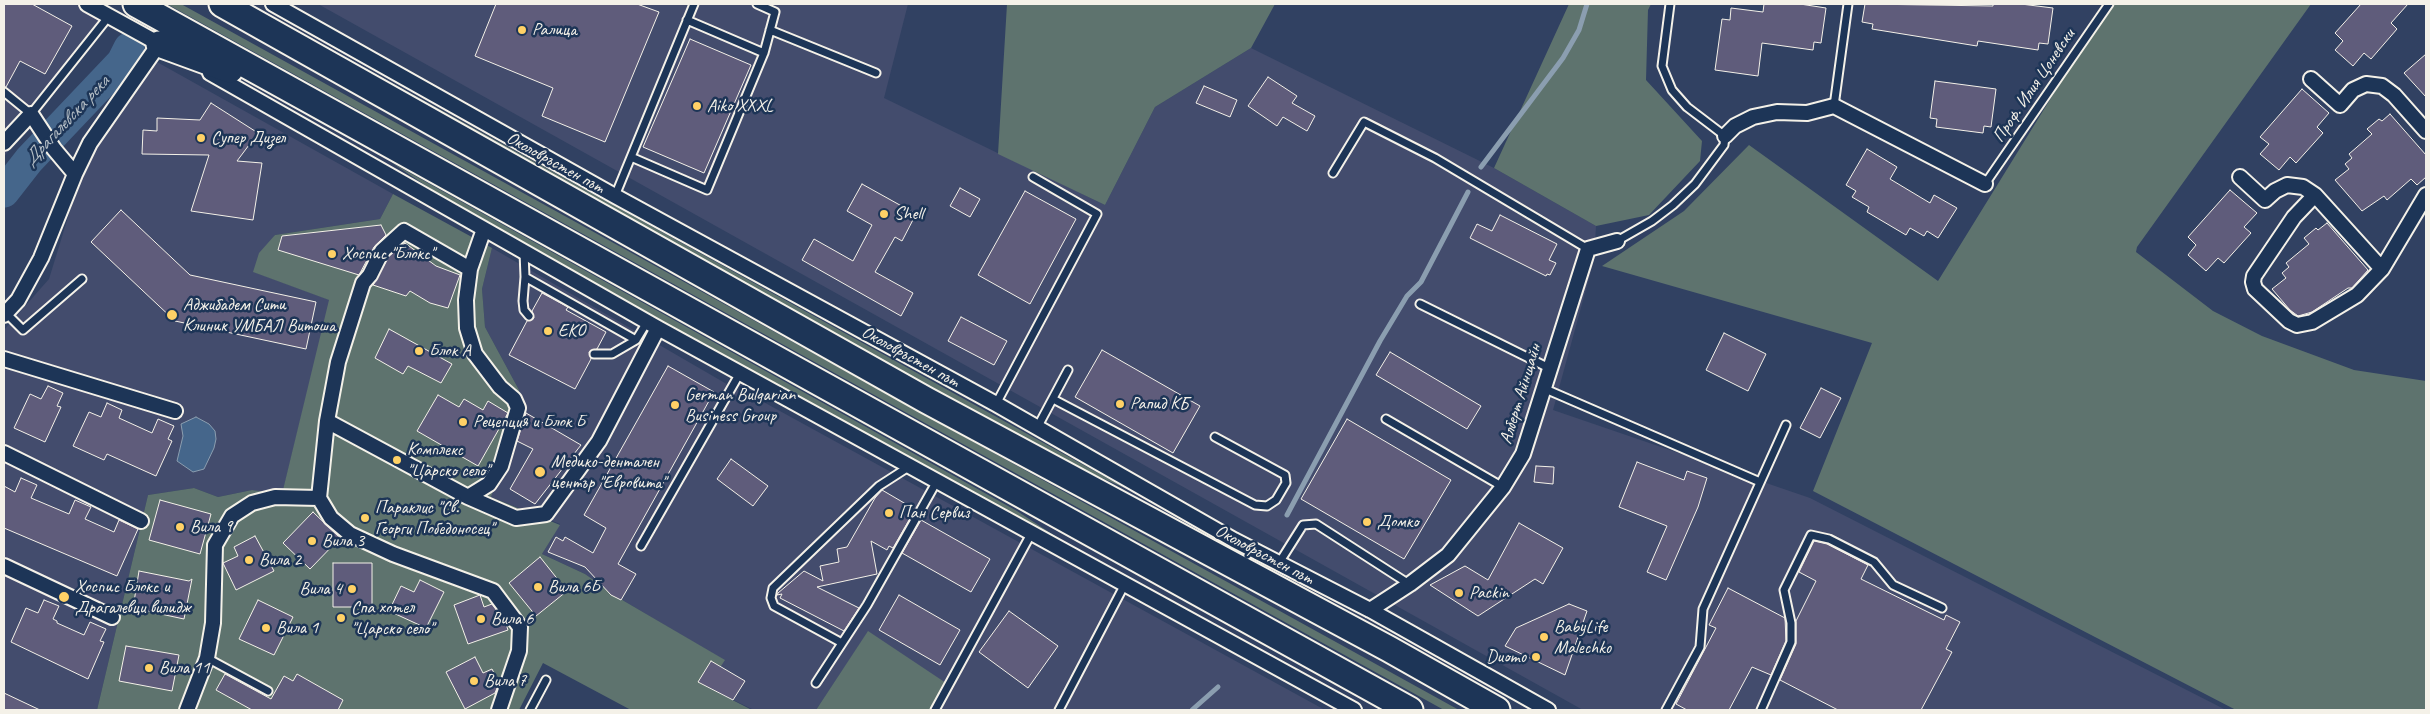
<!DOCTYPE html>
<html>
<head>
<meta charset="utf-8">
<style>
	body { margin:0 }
	#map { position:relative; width:2430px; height:714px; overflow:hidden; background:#314162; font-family:Caveat,sans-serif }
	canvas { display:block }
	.frame { position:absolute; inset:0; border:5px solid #f4f1e8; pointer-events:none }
</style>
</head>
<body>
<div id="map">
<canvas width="2430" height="714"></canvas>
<div class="frame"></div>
</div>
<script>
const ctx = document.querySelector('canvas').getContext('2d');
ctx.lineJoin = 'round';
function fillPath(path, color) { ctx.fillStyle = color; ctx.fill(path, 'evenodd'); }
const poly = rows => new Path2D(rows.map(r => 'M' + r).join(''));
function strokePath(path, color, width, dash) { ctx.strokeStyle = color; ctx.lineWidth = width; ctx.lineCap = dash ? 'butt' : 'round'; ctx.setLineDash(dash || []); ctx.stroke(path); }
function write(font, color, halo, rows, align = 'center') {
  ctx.font = font + ' Caveat,sans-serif'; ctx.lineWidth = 5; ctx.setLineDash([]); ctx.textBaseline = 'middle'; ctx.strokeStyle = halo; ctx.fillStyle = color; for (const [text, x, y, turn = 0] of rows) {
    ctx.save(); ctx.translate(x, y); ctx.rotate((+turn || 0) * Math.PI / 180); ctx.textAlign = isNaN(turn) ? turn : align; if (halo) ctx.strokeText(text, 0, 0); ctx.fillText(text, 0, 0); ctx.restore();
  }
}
fillPath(poly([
	[4,4,77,4,111,22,40,106,4,157],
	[318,4,908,4,884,98,1105,205,1155,107,1251,48,1494,168,1596,226,1594,260,1553,410,1810,498,2226,710,1583,710],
	[157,62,393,194,380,219,275,235,254,272,330,300,282,495,252,490,218,497,194,488,148,495,97,710,31,710,4,698,4,330,49,279,77,188,96,147],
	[492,248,756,401,758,399,1325,710,935,710,868,632,816,710,754,710,706,687,724,660,624,601,585,574,542,554,560,524,491,497,521,410,519,390,485,327,482,289]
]), '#434c6d');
fillPath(poly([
	[167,4,181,4,1459,710,1444,710],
	[243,4,249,4,1127,489,1050,455],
	[1007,4,1275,4,1251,48,1155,107,1105,205,998,154],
	[1569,4,1651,4,1648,10,1646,80,1702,141,1700,161,1649,215,1596,226,1494,168],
	[2109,4,2311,4,2137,247,2136,252,2213,311,2262,336,2354,370,2426,381,2426,710,2236,710,1813,491,1872,343,1602,266,1684,211,1749,145,1938,281],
	[392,163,1017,511,1090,559,482,223],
	[393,194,492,248,482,289,485,327,519,390,521,410,491,497,560,525,542,554,585,574,624,601,725,660,707,687,752,710,631,710,543,663,519,710,97,710,148,495,194,488,218,497,252,490,282,494,329,300,253,272,259,253,275,235,380,219],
	[868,631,952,687,935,710,816,710]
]), '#5e736e');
const water = poly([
	[196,417,209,424,215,431,216,439,214,448,204,469,193,472,177,461,183,436,181,424,196,417]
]);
fillPath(water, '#45668b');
strokePath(water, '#8b9eb0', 1);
strokePath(poly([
	[1481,167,1563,58,1579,30,1587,4],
	[1287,515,1380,341,1407,296,1421,282,1468,192],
	[1192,710,1218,687]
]), '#8b9eb0', 5);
strokePath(poly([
	[4,192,29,160,122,62,129,48]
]), '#45668b', 31);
const building = poly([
	[4,4,32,4,72,26,45,74,20,61,6,87,4,87,4,4],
	[496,4,637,4,659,12,605,142,542,116,553,88,475,56,496,4],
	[1764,4,1800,4,1826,8,1821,43,1814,42,1813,50,1762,43,1758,76,1715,70,1722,19,1730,20,1731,8,1763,12,1764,4],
	[1865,4,1993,6,1993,4,2021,4,2053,8,2048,44,2039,43,2038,50,1978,41,1977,46,1872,29,1873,24,1862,22,1865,4],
	[2361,4,2408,4,2391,23,2397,29,2371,59,2364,53,2353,66,2335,50,2343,41,2335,33,2361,4],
	[690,39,751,65,704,173,643,147,690,39],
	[2426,54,2426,97,2404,73,2426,54],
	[1268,77,1297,96,1292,103,1315,116,1307,131,1283,117,1277,126,1248,106,1268,77],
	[1935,81,1996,89,1991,127,1984,126,1983,133,1936,127,1937,119,1930,118,1935,81],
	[1204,86,1237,100,1230,117,1196,103,1204,86],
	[2302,89,2329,113,2317,127,2323,133,2296,163,2290,157,2279,170,2260,154,2269,144,2260,137,2302,89],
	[211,103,258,133,237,161,262,163,253,220,191,211,209,155,142,154,143,130,157,131,157,118,200,120,211,103],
	[2390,114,2426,155,2426,177,2417,185,2411,179,2387,200,2384,196,2362,211,2335,180,2349,169,2345,164,2352,158,2349,154,2372,134,2367,129,2379,119,2382,121,2390,114],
	[1867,149,1897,167,1890,179,1930,203,1934,195,1957,208,1938,238,1927,231,1924,236,1910,228,1906,235,1867,212,1869,207,1852,197,1856,191,1846,185,1867,149],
	[862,184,916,214,902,241,895,237,875,272,913,293,901,316,802,260,814,239,853,261,872,225,847,211,862,184],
	[960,188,980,199,970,217,950,206,960,188],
	[2230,190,2257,213,2244,227,2251,233,2224,263,2218,258,2206,271,2188,255,2196,245,2188,237,2230,190],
	[1025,191,1076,219,1030,304,978,275,1025,191],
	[121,210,190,275,316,302,306,349,175,321,91,242,121,210],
	[1500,215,1557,244,1549,260,1556,263,1550,275,1547,274,1546,276,1470,238,1477,224,1492,231,1500,215],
	[2327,223,2368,270,2352,288,2348,288,2312,312,2298,316,2290,310,2272,289,2286,278,2282,273,2289,267,2286,263,2309,244,2304,238,2316,228,2318,230,2327,223],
	[381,225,386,235,374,247,359,275,278,250,282,236,381,225],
	[405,243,436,266,460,275,448,308,430,303,410,291,406,296,373,285,389,256,405,243],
	[542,293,568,307,566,310,606,332,597,349,589,352,591,359,575,389,509,355,527,321,534,318,532,311,542,293],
	[961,317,1007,341,994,365,948,341,961,317],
	[389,329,452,364,441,383,408,366,403,374,375,358,389,329],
	[1724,333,1766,354,1748,391,1706,370,1724,333],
	[1102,350,1200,406,1173,453,1075,397,1102,350],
	[1390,352,1481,406,1467,429,1376,375,1390,352],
	[668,366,714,392,618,564,636,574,621,600,611,595,585,567,548,552,556,537,563,541,565,537,593,553,606,528,584,515,668,366],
	[48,386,63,393,57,406,61,407,45,442,14,428,30,394,41,399,48,386],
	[1821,388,1841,398,1820,438,1800,428,1821,388],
	[438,395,459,407,464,399,483,410,488,401,508,413,478,466,417,431,438,395],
	[107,403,122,410,119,418,152,433,158,419,174,426,168,439,172,441,156,476,107,454,104,460,73,446,89,412,101,417,107,403],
	[526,413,581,445,535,504,510,489,533,449,517,441,526,413],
	[1347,419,1451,480,1404,559,1301,499,1347,419],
	[731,459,768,486,753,506,717,479,731,459],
	[1637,462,1684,480,1687,471,1707,478,1698,507,1666,580,1647,572,1667,526,1619,507,1637,462],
	[1536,466,1554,467,1553,484,1534,482,1536,466],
	[21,478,37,485,31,498,69,514,75,500,91,507,85,519,114,532,119,520,138,529,117,576,4,528,4,486,15,492,21,478],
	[882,490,911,507,908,513,912,515,893,548,889,546,887,550,871,541,877,574,817,587,859,608,844,631,780,598,782,594,777,595,778,593,804,571,823,581,820,566,839,562,837,549,847,547,875,498,882,490],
	[160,500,211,514,200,554,149,540,160,500],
	[313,512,340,538,310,569,283,543,313,512],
	[921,520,990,559,971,592,902,553,921,520],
	[1519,523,1563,548,1543,584,1535,579,1478,616,1430,585,1465,566,1488,580,1519,523],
	[255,536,274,571,236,590,223,563,238,556,234,547,255,536],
	[1814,541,1827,544,1868,565,1861,579,1944,620,1946,615,1960,622,1946,649,1952,652,1921,710,1838,710,1780,680,1796,644,1796,621,1816,581,1799,572,1814,541],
	[540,557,567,591,536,616,509,583,540,557],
	[333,563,372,563,372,607,333,607,333,563],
	[139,571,189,581,192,579,184,619,133,608,139,571],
	[420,580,444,592,426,628,389,611,401,586,414,592,420,580],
	[1728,588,1785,618,1786,641,1771,675,1752,667,1729,710,1687,710,1676,704,1716,628,1709,625,1728,588],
	[480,595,484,607,492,604,505,621,508,630,468,644,454,605,480,595],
	[899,595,960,630,940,665,879,630,899,595],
	[44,600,59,606,53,619,57,621,57,623,84,635,90,622,106,629,100,641,104,642,88,679,11,642,26,608,38,613,44,600],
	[258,600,293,617,274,655,239,639,258,600],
	[1569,604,1587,611,1565,675,1505,646,1516,628,1569,604],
	[1009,611,1058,646,1028,688,979,652,1009,611],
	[126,646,179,655,172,691,119,681,126,646],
	[475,657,483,673,492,669,499,683,495,693,465,709,446,672,475,657],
	[711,661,745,681,733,700,698,682,711,661],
	[225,674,271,699,284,676,293,681,297,674,343,700,338,710,252,710,216,690,225,674],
	[4,693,40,710,4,710,4,693]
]);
fillPath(building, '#5f5c7b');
strokePath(building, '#f4f1e8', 1);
const lane = poly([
	[687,20,764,53,775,12,757,4],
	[770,30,876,73],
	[4,92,31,114,109,16],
	[1834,106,1848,4],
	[631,157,694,4],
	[1333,173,1364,122,1435,158,1588,249],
	[1985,184,2109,4],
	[615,196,631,157,707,190,764,53],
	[1617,241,1652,221,1673,205,1695,184,1724,145,1725,136,1687,107,1672,90,1662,66,1670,4],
	[524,252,525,277,636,340,647,322],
	[525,277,523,301,524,310,529,316],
	[1420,304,1549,368],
	[6,313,23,330,82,279],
	[594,354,612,354,636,340],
	[1543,388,1760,482],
	[1053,399,1255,505,1267,506,1276,500,1286,483,1285,475,1215,437],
	[996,404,1097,214,1033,177],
	[1386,419,1503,487],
	[1037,428,1068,370],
	[641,546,740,373],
	[1279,563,1303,525,1316,524,1409,584],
	[842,643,774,606,771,598,773,588,879,486,910,466],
	[207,658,268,691],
	[816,683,867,605,937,481],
	[530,710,546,680],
	[935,710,1031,534],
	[1059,710,1125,584],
	[1666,710,1700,647,1703,609,1786,425],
	[1761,710,1791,642,1791,623,1784,590,1811,535,1829,539,1874,562,1893,585,1942,608]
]);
const street = poly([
	[87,4,165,47],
	[273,4,615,196,996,404,1234,540,1370,610,1548,710],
	[210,73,658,328,1354,710],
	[2311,79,2340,105,2353,90,2366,84,2382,86,2394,95,2426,131],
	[1725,136,1735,126,1753,117,1777,112,1807,113,1834,106,1985,184],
	[4,143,31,114,54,149,75,174],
	[2240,177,2265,200,2275,191,2287,185,2303,187,2315,195,2382,269],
	[2315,195,2294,217,2254,276,2253,282,2255,289,2289,321,2297,325,2312,322,2357,295,2382,269,2426,195],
	[470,269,404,231,382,251,370,275,363,283,338,362,327,421,319,498,331,518,350,534,393,554,493,591,520,627,519,651,499,710],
	[4,315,18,300,41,258,75,174,90,143,159,44],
	[4,359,175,411],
	[327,421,468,497,516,518,546,514,599,441,658,328],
	[4,453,141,521],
	[468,497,489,484,501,466,518,408,514,399,500,387,475,354,467,328,466,300,470,269,484,229],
	[4,566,112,617],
	[1370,610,1410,584,1448,555,1503,487,1523,454,1588,249,1617,241],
	[187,710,207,658,213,623,215,545,232,516,252,503,275,497,319,498]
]);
const highway = poly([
	[136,4,1410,710],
	[222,4,926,400,1389,649,1497,710],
	[159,44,230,70]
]);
strokePath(lane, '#f4f1e8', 11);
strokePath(street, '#f4f1e8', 18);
strokePath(highway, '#f4f1e8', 29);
strokePath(lane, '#1d3557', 7);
strokePath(street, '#1d3557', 14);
strokePath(highway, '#1d3557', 25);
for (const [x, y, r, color] of [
	[522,30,5,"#ffd166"],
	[697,106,5,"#ffd166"],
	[201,138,5,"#ffd166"],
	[884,214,5,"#ffd166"],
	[332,254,5,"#ffd166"],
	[172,315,6,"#ffd166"],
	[548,331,5,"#ffd166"],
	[419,351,5,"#ffd166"],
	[1120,404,5,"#ffd166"],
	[675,405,5,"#ffd166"],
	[463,422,5,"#ffd166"],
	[397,460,5,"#ffd166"],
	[540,472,6,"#ffd166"],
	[889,513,5,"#ffd166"],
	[365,518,5,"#ffd166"],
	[1367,522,5,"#ffd166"],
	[180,527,5,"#ffd166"],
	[312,541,5,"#ffd166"],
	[249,560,5,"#ffd166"],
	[538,587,5,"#ffd166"],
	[352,589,5,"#ffd166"],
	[1459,593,5,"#ffd166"],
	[64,597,6,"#ffd166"],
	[341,618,5,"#ffd166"],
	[481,619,5,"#ffd166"],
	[266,628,5,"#ffd166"],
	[1544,637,5,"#ffd166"],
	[1536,657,5,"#ffd166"],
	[149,668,5,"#ffd166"],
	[474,681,5,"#ffd166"]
]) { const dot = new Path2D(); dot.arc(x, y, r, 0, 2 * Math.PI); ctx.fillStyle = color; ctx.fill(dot); strokePath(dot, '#1d3557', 2); }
write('18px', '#f4f1e8', '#1d3557', [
	["Ралица",532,30],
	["Aiko XXXL",707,106],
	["Супер Дизел",211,138],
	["Shell",894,214],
	["Хоспис \"Блокс\"",342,254],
	["Аджибадем Сити",183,305],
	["Клиник УМБАЛ Витоша",183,326],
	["EKO",558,331],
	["Блок А",429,351],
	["German Bulgarian",685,395],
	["Business Group",685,416],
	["Рапид КБ",1130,404],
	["Рецепция и Блок Б",473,422],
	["Комплекс",407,450],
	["\"Царско село\"",407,471],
	["Медико-дентален",551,462],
	["център \"Евровита\"",551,483],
	["Параклис \"Св.",375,508],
	["Георги Победоносец\"",375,529],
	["Пан Сервиз",899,513],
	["Домко",1377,522],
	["Вила 9",190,527],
	["Вила 3",322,541],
	["Вила 2",259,560],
	["Хоспис Блокс и",75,587],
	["Драгалевци вилидж",75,608],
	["Вила 6Б",548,587],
	["Вила 4",342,589,"right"],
	["Packin",1469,593],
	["Спа хотел",351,608],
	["\"Царско село\"",351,629],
	["Вила 6",491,619],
	["BabyLife",1554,627],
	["Malechko",1554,648],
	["Вила 1",276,628],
	["Duomo",1526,657,"right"],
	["Вила 11",159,668],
	["Вила 7",484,681]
], 'left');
write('18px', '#f4f1e8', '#1d3557', [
	["Проф. Илия Цоневски",2034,86,-56],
	["Околовръстен път",555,163,29],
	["Околовръстен път",910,357,29],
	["Алберт Айнщайн",1521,394,-73],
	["Околовръстен път",1264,555,28]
]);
write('italic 19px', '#b7c0c7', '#1d3557', [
	["Драгалевска река",67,121,-47]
]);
</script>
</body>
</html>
